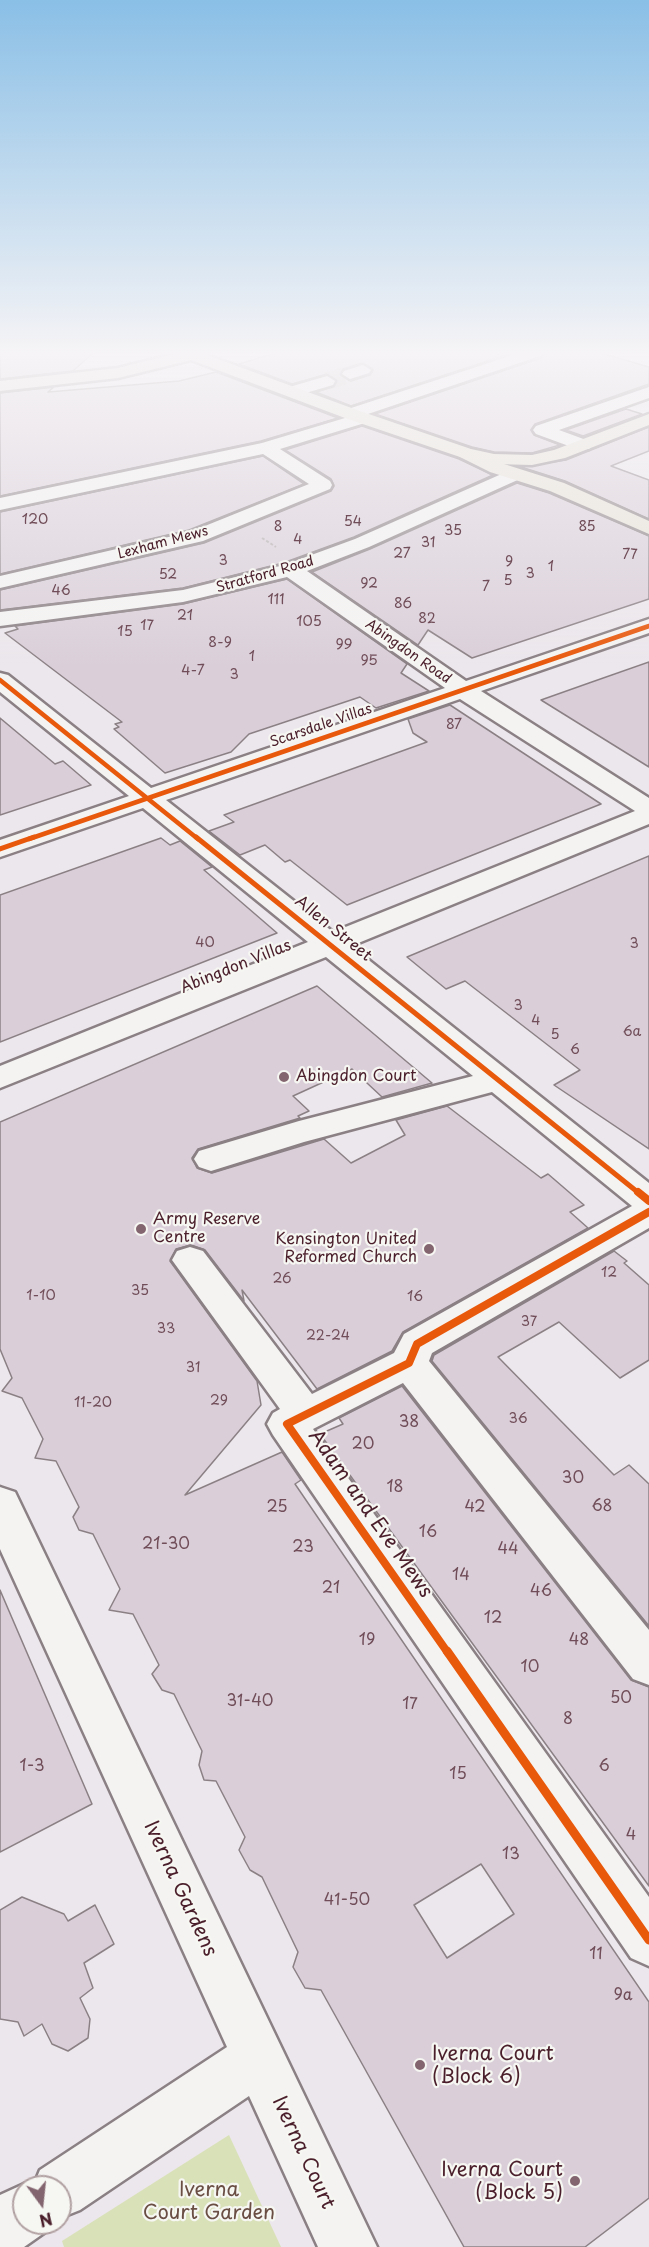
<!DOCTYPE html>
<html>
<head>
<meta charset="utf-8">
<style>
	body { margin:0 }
	#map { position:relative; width:649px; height:2247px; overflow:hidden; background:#ece7ec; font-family:"Playpen Sans",sans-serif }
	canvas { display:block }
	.north { position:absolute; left:12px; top:2175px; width:60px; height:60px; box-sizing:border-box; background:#f6f6f2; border:2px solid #b1a0a2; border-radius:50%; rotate:165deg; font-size:16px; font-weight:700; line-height:24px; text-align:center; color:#4a1f2b }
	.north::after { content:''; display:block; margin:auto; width:21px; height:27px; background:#83656f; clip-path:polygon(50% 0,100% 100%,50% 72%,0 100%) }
</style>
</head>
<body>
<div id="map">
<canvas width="649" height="2247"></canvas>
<div class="north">N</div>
</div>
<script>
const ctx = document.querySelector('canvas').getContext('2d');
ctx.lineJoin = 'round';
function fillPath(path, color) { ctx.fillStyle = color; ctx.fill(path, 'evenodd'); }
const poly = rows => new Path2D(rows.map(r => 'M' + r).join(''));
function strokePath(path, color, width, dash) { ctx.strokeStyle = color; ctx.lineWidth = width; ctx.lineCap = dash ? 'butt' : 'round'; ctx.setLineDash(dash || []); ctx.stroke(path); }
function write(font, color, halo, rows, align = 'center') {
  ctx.font = font + ' "Playpen Sans",sans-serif'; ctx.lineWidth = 4.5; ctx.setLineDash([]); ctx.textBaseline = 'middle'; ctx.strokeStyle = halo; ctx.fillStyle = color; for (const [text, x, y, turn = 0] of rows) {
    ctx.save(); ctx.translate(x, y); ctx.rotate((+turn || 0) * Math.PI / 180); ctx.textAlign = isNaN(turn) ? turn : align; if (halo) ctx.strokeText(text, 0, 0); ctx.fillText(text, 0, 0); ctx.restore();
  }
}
fillPath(poly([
	[229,2135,281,2247,64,2247,62,2241]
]), '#d9e1b9');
const building = poly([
	[0,353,93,353,73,371,0,379,0,353],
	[276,353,512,353,351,406,316,392,335,386,337,380,328,374,292,384,239,364,276,353],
	[362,363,373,370,370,375,351,381,340,374,343,369,362,363],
	[544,353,601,353,649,367,649,384,535,424,531,430,534,435,560,445,532,453,494,452,472,447,375,414,541,358,544,353],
	[216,372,338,418,261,441,0,496,0,393,54,387,48,392,179,381,216,372],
	[626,409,642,414,583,436,566,430,626,409],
	[362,426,459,459,493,475,354,537,283,563,183,588,0,610,0,590,204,543,331,491,334,486,331,479,285,450,362,426],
	[649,427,649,451,611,466,649,480,649,519,565,481,521,467,566,460,649,427],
	[263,456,304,484,189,530,0,574,0,512,263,456],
	[517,483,549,493,649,536,649,599,472,658,428,630,418,645,312,572,370,549,517,483],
	[287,579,407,664,401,673,429,691,376,708,360,697,249,734,231,752,165,773,114,729,119,727,115,724,122,722,5,633,18,629,15,626,183,604,287,579],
	[649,662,649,767,541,700,589,683,649,662],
	[450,705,601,804,347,905,290,860,285,862,265,845,240,855,209,831,234,822,224,815,427,742,413,733,408,719,450,705],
	[0,718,55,764,63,761,91,785,0,815,0,718],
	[161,838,170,845,180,841,212,867,204,870,277,933,0,1042,0,895,161,838],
	[649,856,649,1149,554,1085,580,1070,465,981,446,989,407,957,649,856],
	[317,986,432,1083,382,1097,352,1069,293,1096,309,1111,298,1116,300,1118,198,1149,192,1158,197,1168,212,1173,324,1139,351,1163,405,1135,396,1120,447,1106,541,1178,548,1174,584,1205,570,1212,588,1228,403,1332,392,1351,317,1389,242,1290,244,1301,205,1250,191,1245,176,1249,170,1261,257,1381,261,1405,185,1495,282,1452,301,1480,295,1484,649,2002,649,2198,585,2247,464,2247,321,1990,305,1988,293,1967,298,1952,262,1877,250,1870,239,1850,245,1837,216,1781,204,1780,199,1765,202,1751,174,1694,162,1690,152,1674,159,1665,133,1614,109,1610,120,1589,93,1534,79,1530,73,1517,79,1507,56,1461,35,1458,43,1439,22,1398,2,1391,12,1378,0,1349,0,1122,317,986],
	[481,1864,514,1914,447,1958,414,1905,481,1864],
	[614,1251,627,1261,624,1263,649,1285,649,1360,620,1378,559,1322,498,1357,614,1475,629,1465,649,1484,649,1626,432,1361,434,1355,614,1251],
	[402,1386,631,1680,649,1687,649,1886,320,1434,343,1424,339,1418,402,1386],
	[0,1590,92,1804,0,1852,0,1590],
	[22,1897,64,1914,68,1921,95,1905,114,1944,84,1963,93,1988,80,1998,90,2019,88,2038,68,2051,52,2044,42,2024,24,2036,18,2022,0,2019,0,1910,22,1897]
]);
fillPath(building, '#dacfd9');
strokePath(building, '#8b8185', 1.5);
strokePath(poly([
	[327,381,350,374]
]), '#ccbfc5', 18, [18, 9]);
const minor = poly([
	[519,353,542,353,540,356,368,414,371,418,368,422,280,449,330,481,332,485,330,489,203,541,0,588,0,576,190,532,309,484,263,454,0,510,0,498,262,443,345,418,342,414,345,410,519,353],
	[363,365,371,370,369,373,350,379,342,374,344,371,363,365],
	[327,376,335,381,333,385,292,397,284,392,286,388,327,376],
	[649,387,649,398,559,430,589,441,592,445,589,449,577,449,536,434,533,430,536,426,649,387],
	[515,468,524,474,522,478,369,547,307,571,466,681,649,619,649,633,481,691,649,798,649,824,351,946,649,1183,649,1228,432,1353,429,1361,649,1630,649,1685,633,1679,403,1383,313,1429,649,1897,649,1966,631,1958,273,1435,267,1424,273,1413,280,1409,172,1260,177,1251,190,1247,203,1251,312,1394,394,1353,404,1334,632,1206,492,1092,304,1142,211,1171,199,1167,194,1159,199,1151,299,1121,473,1076,326,957,0,1088,0,1066,308,942,143,808,0,857,0,840,129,796,0,692,0,673,8,675,151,788,445,688,287,577,183,602,0,626,0,612,183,590,284,565,355,539,515,468],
	[460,699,635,811,333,932,166,800,460,699],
	[0,1487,15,1492,377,2247,318,2247,249,2096,80,2210,60,2218,60,2187,33,2187,40,2170,227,2047,0,1549,0,1487],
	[24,2184,30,2187,24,2187,24,2223,48,2223,44,2233,24,2247,0,2247,0,2195,24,2184]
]);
const major = poly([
	[466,448,504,464,564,483,649,521,649,534,550,491,490,472,460,457,457,453,466,448]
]);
const highway = poly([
	[178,353,209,353,207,355,357,410,471,449,494,454,532,455,554,450,649,414,649,425,565,458,532,465,494,464,460,457,345,418,191,360,118,378,0,391,0,381,118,368,178,353]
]);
strokePath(minor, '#8b8185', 5);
strokePath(major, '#8b8185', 5);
strokePath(highway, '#8b8185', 5);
strokePath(poly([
	[262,538,276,547]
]), '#b5b0b0', 2, [3, 2]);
fillPath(minor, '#f4f3f2');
fillPath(major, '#e8e4d8');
fillPath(highway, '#e8e4d8');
strokePath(poly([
	[0,680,198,839],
	[29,839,649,626]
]), '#e8590c', 4.5);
strokePath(poly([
	[196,837,640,1194],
	[0,849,34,837]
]), '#e8590c', 5);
strokePath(poly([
	[638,1192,649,1201],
	[448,1653,287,1424,409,1363,417,1344,649,1212]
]), '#e8590c', 8);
strokePath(poly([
	[447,1651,649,1940]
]), '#e8590c', 9);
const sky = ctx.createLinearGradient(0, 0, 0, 667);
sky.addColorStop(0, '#8abfe6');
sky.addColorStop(0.53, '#f6f4f6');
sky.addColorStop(1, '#f6f4f600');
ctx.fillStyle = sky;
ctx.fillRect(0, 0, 649, 667);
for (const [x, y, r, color] of [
	[284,1077,6,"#83656f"],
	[141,1229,6,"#83656f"],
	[429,1249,6,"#83656f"],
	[420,2065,6,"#83656f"],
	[575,2181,6,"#83656f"]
]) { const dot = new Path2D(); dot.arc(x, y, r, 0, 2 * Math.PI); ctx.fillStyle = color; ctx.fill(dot); strokePath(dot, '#f6f6f2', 2); }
write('14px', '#704d58', null, [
	["120",35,520],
	["54",353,522],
	["8",278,527],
	["85",587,527],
	["35",453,531],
	["4",298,540],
	["31",428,543],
	["27",402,554],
	["77",630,555],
	["3",223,561],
	["9",509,562],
	["1",551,567],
	["3",530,574],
	["52",168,575],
	["5",508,581],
	["92",369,584],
	["7",486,587],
	["46",61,591],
	["111",276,600],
	["86",403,604],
	["21",185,616],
	["82",427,619],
	["105",309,622],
	["17",147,626],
	["15",125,632],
	["8-9",220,643],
	["99",344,645],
	["1",252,657],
	["95",369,661],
	["4-7",193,671],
	["3",234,675],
	["87",454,725],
	["40",205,943],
	["3",634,944],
	["3",518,1006],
	["4",536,1021],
	["6a",632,1032],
	["5",555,1035],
	["6",575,1050],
	["12",609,1273],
	["26",282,1279],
	["35",140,1291],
	["1-10",41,1296],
	["16",415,1297],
	["37",529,1322],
	["33",166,1329],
	["22-24",328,1336],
	["31",193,1368],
	["29",219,1401],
	["11-20",93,1403],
	["36",518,1419]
]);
write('14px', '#4a1f2b', '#f6f6f2', [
	["Lexham Mews",163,543,-15],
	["Stratford Road",265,575,-16],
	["Abingdon Road",408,652,35],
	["Scarsdale Villas",321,726,-19]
]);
write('16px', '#4a1f2b', '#f6f6f2', [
	["Allen Street",333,929,39],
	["Abingdon Villas",236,967,-22]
]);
write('16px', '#4a1f2b', '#f6f6f2', [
	["Abingdon Court",296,1077],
	["Army Reserve",153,1220],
	["Centre",153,1238],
	["Kensington United",417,1240,"right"],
	["Reformed Church",417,1258,"right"]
], 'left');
write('16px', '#704d58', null, [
	["38",409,1423],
	["20",363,1445],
	["30",573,1479],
	["18",395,1488],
	["68",602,1507],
	["25",277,1508],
	["42",475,1508],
	["16",428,1533],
	["21-30",166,1545],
	["23",303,1548],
	["44",508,1550],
	["14",461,1576],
	["21",331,1589],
	["46",541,1592],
	["12",493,1619],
	["19",367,1641],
	["48",579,1641],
	["10",530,1668],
	["50",621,1699],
	["31-40",250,1702],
	["17",410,1705],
	["8",568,1720],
	["1-3",32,1767],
	["6",604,1767],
	["15",458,1775],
	["4",631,1836],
	["13",511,1855],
	["41-50",347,1901],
	["11",596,1955],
	["9a",623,1996]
]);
write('20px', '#4a1f2b', '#f6f6f2', [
	["Adam and Eve Mews",370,1514,55],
	["Iverna Gardens",180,1889,65],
	["Iverna Court",303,2153,65]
]);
write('20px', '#4a1f2b', '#f6f6f2', [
	["Iverna Court",432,2054],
	["(Block 6)",432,2077],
	["Iverna Court",563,2170,"right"],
	["(Block 5)",563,2193,"right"]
], 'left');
write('20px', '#6a4e44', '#f6f6f2', [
	["Iverna",209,2190],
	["Court Garden",209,2213]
]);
</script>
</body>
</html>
